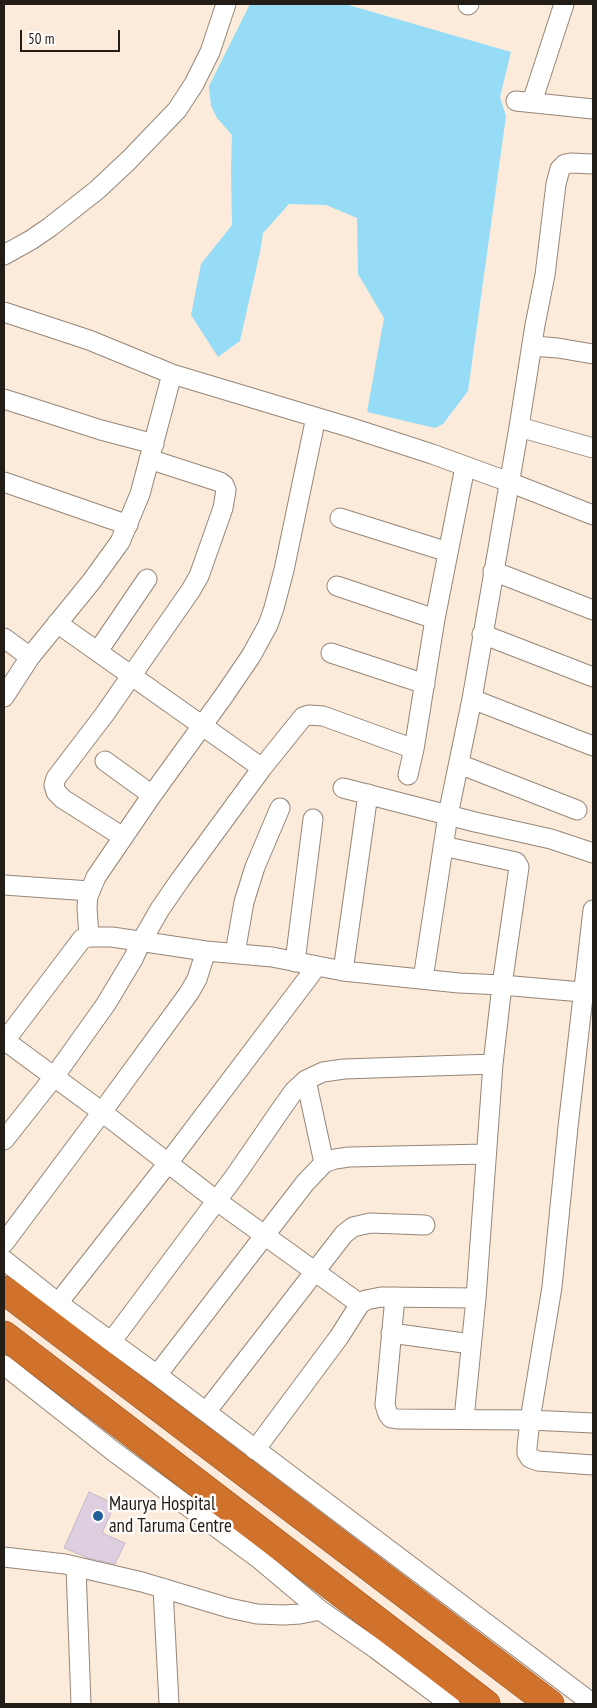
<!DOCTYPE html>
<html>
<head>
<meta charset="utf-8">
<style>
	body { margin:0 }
	#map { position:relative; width:597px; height:1708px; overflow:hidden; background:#fcebdb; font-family:"PT Sans Narrow",sans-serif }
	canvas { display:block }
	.frame { position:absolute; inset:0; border:5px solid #231d18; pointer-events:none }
	.scale { position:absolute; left:20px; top:30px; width:100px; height:22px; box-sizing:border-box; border:2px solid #231d18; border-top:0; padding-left:6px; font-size:15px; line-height:18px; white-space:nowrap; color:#231d18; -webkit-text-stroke:4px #fffbf8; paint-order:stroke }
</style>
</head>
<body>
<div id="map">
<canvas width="597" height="1708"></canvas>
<div class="frame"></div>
<div class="scale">50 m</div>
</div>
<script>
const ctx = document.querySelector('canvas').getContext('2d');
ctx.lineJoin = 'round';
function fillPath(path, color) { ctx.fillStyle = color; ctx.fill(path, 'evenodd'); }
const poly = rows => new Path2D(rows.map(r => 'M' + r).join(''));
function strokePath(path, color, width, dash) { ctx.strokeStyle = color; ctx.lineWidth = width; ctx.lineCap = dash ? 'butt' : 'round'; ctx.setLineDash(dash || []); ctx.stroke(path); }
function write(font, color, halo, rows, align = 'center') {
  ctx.font = font + ' "PT Sans Narrow",sans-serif'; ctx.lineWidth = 5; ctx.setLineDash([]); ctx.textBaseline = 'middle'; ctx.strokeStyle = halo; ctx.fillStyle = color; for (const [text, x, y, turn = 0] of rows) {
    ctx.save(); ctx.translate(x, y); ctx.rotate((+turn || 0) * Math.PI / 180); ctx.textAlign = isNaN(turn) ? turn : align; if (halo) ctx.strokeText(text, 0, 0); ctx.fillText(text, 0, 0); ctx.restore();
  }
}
fillPath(poly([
	[250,4,345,4,511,52,500,97,506,116,468,391,443,424,435,428,367,412,384,318,358,274,357,218,326,205,289,204,263,233,260,252,240,341,218,357,191,315,201,264,232,225,231,170,232,135,217,118,211,106,209,86]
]), '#97dcf6');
const building = poly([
	[89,1492,115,1504,102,1533,125,1543,115,1564,88,1558,64,1548,89,1492]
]);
fillPath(building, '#decfe0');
strokePath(building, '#c5b6c7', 1);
const minor = poly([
	[468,5,469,4],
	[516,101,593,109],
	[532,102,564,4],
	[4,255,31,240,50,227,97,190,129,160,177,110,194,84,210,52,226,4],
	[4,312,89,340,172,374,352,428,432,454,509,482,593,515],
	[533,346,558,348,593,354],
	[4,399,101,430,154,444],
	[519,427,593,448],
	[4,482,128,525],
	[340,518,448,552],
	[493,571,593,610],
	[337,586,435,619],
	[57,623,262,768],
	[482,634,593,677],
	[4,638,30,657],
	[98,651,147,579],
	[331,653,425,684],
	[4,697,30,657,91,582,120,542,140,494,172,374],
	[472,699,593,746],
	[105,761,152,795],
	[459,764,577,810],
	[408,775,414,749,435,619,465,467],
	[343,788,475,822,551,839,593,853],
	[123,837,63,799,56,792,54,785,56,778,104,715,191,590,199,576,223,508,226,490,224,485,220,482,149,459],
	[443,846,516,862,519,867,502,985,493,1064,476,1298,464,1419],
	[4,885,90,891],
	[593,910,568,1127,552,1287,530,1420,527,1448,527,1453,530,1458,538,1461,593,1465],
	[89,937,87,907,88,896,96,877,152,795,223,697,251,656,268,625,274,608,284,570,316,417],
	[235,953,244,902,255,867,280,808],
	[295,962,313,819],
	[343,971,368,794],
	[423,979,448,815,472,699,519,427,535,325,545,275,556,184,560,169,565,164,571,163,593,164],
	[4,1040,102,1112,217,1201,360,1304],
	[4,1042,82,939,89,937,112,937,206,951,272,957,343,971,459,983,502,985,593,993],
	[306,1080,324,1163],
	[4,1140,54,1077,106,1004,133,959,141,942,160,909,180,880,262,768,303,717,309,715,323,716,414,749],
	[4,1243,102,1112,189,993,197,979,206,951],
	[4,1260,58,1303,157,1375,593,1704],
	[395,1297,385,1405,388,1414,391,1418,397,1419,530,1420,593,1423],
	[58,1303,168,1163,317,966],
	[391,1333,471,1344],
	[111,1342,235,1176,284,1105,294,1091,306,1080,323,1072,344,1069,493,1064],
	[4,1365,113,1451,258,1558,320,1610,376,1649,450,1704],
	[157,1375,305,1183,324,1163,335,1159,349,1157,486,1154],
	[206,1412,344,1234,353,1227,370,1223,425,1225],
	[255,1450,339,1337,360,1304,366,1300,381,1297,476,1298],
	[4,1557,65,1564,142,1582,229,1608,257,1614,284,1615,300,1614,320,1610],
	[76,1567,81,1704],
	[163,1588,169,1704]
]);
const highway = poly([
	[4,1290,550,1704],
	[4,1335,486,1704]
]);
strokePath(minor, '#958678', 21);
strokePath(highway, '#935425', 29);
strokePath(minor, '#fff', 19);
strokePath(highway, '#d0712c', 28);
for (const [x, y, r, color] of [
	[98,1516,6,"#235f96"]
]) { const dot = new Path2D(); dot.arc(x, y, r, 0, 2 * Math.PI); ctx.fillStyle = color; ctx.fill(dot); strokePath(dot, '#fffbf8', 2); }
write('19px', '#231d18', '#fffbf8', [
	["Maurya Hospital",109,1505],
	["and Taruma Centre",109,1527]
], 'left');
</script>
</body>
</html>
